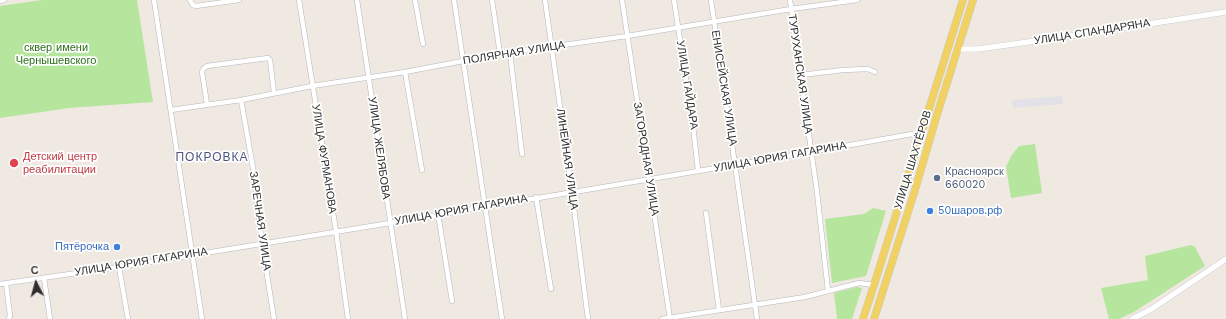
<!DOCTYPE html>
<html>
<head>
<meta charset="utf-8">
<style>
	body { margin:0 }
	#map { position:relative; width:1226px; height:319px; overflow:hidden; background:#efe9e1; font-family:"Work Sans",sans-serif }
	canvas { display:block }
	.north { position:absolute; left:16px; top:263px; width:40px; height:40px; -webkit-text-stroke:3px #fff; paint-order:stroke; rotate:354deg; font-size:11px; font-weight:700; line-height:16px; text-align:center; color:#2e2e2e }
	.north::after { content:''; display:block; margin:auto; width:14px; height:18px; background:#2e2e2e; clip-path:polygon(50% 0,100% 100%,50% 72%,0 100%) }
</style>
</head>
<body>
<div id="map">
<canvas width="1226" height="319"></canvas>
<div class="north">С</div>
</div>
<script>
const ctx = document.querySelector('canvas').getContext('2d');
ctx.lineJoin = 'round';
function fillPath(path, color) { ctx.fillStyle = color; ctx.fill(path, 'evenodd'); }
const poly = rows => new Path2D(rows.map(r => 'M' + r).join(''));
function strokePath(path, color, width, dash) { ctx.strokeStyle = color; ctx.lineWidth = width; ctx.lineCap = dash ? 'butt' : 'round'; ctx.setLineDash(dash || []); ctx.stroke(path); }
function write(font, color, halo, rows, align = 'center') {
  ctx.font = font + ' "Work Sans",sans-serif'; ctx.lineWidth = 3.5; ctx.setLineDash([]); ctx.textBaseline = 'middle'; ctx.strokeStyle = halo; ctx.fillStyle = color; for (const [text, x, y, turn = 0] of rows) {
    ctx.save(); ctx.translate(x, y); ctx.rotate((+turn || 0) * Math.PI / 180); ctx.textAlign = isNaN(turn) ? turn : align; if (halo) ctx.strokeText(text, 0, 0); ctx.fillText(text, 0, 0); ctx.restore();
  }
}
fillPath(poly([
	[1062,96,1063,104,1013,108,1012,100]
]), '#e3e1e8');
fillPath(poly([
	[42,0,137,0,153,102,69,108,0,118,0,6],
	[1035,144,1042,193,1011,198,1006,167,1011,156,1019,146],
	[873,208,886,211,866,276,832,283,825,219,864,214],
	[1191,245,1195,247,1205,266,1134,312,1119,319,1109,319,1101,288,1148,280,1145,256],
	[857,287,862,288,852,319,837,319,834,293]
]), '#b6e59e');
const minor = poly([
	[154,0,202,319],
	[190,0,193,5,196,6,239,0],
	[299,0,336,231,348,319],
	[357,0,405,319],
	[415,0,423,44],
	[454,0,502,319],
	[492,0,500,54],
	[545,0,572,192,588,319],
	[622,0,670,319],
	[674,0,693,126,698,170],
	[711,0,735,165,757,319],
	[790,0,817,192,828,291],
	[0,1,4,0],
	[510,53,522,154],
	[405,72,422,170],
	[801,75,843,70,868,69,875,72],
	[241,100,253,168,262,243,274,319],
	[207,104,202,72,203,69,207,66,268,58,270,60,274,93],
	[171,110,241,100,312,86,405,72,500,54,627,36,791,9,857,0],
	[536,197,551,289],
	[706,213,719,310],
	[438,214,452,301],
	[119,267,128,319],
	[44,278,50,319],
	[6,283,10,315,9,319],
	[0,284,119,267,390,223,811,152,912,134,920,138],
	[662,319,805,297,859,283,874,285]
]);
const tertiary = poly([
	[958,49,978,49,1057,38,1226,12],
	[1132,319,1150,310,1226,259]
]);
const primary = poly([
	[863,319,874,285,963,0],
	[874,319,915,190,936,118,973,0]
]);
strokePath(minor, '#b4b7c1', 5.5);
strokePath(tertiary, '#b4b7c1', 6);
strokePath(primary, '#c9c9c9', 8);
strokePath(minor, '#fff', 4.5);
strokePath(tertiary, '#fff', 5.5);
strokePath(primary, '#f2d163', 7);
for (const [x, y, r, color] of [
	[14,163,5,"#e0444e"],
	[937,178,4,"#5c6f8a"],
	[930,211,4,"#3f7fe0"],
	[117,247,4,"#3f7fe0"]
]) { const dot = new Path2D(); dot.arc(x, y, r, 0, 2 * Math.PI); ctx.fillStyle = color; ctx.fill(dot); strokePath(dot, '#fff', 1.5); }
write('11px', '#2e2e2e', '#fff', [
	["УЛИЦА СПАНДАРЯНА",1092,32,-9],
	["ПОЛЯРНАЯ УЛИЦА",514,53,-9],
	["ТУРУХАНСКАЯ УЛИЦА",800,74,82],
	["УЛИЦА ГАЙДАРА",687,85,81],
	["ЕНИСЕЙСКАЯ УЛИЦА",724,88,81],
	["УЛИЦА ЖЕЛЯБОВА",379,148,82],
	["УЛИЦА ЮРИЯ ГАГАРИНА",780,157,-10],
	["УЛИЦА ФУРМАНОВА",324,159,81],
	["ЛИНЕЙНАЯ УЛИЦА",567,159,82],
	["ЗАГОРОДНАЯ УЛИЦА",646,159,81],
	["УЛИЦА ШАХТЁРОВ",913,160,-73],
	["УЛИЦА ЮРИЯ ГАГАРИНА",461,210,-10],
	["ЗАРЕЧНАЯ УЛИЦА",260,221,82],
	["УЛИЦА ЮРИЯ ГАГАРИНА",141,262,-9]
]);
write('11px', '#2c6e1b', '#fff', [
	["сквер имени",56,48],
	["Чернышевского",56,61]
]);
write('11px', '#be3a42', '#fff', [
	["Детский центр",23,157],
	["реабилитации",23,170]
], 'left');
write('11px', '#4e5e75', '#fff', [
	["Красноярск",945,172],
	["660020",945,185]
], 'left');
write('11px', '#366cbe', '#fff', [
	["50шаров.рф",938,211],
	["Пятёрочка",109,247,"right"]
], 'left');
ctx.letterSpacing = '1px';
write('12px', '#4d5680', '#fff', [
	["ПОКРОВКА",212,157]
]);
ctx.letterSpacing = '0px';
</script>
</body>
</html>
